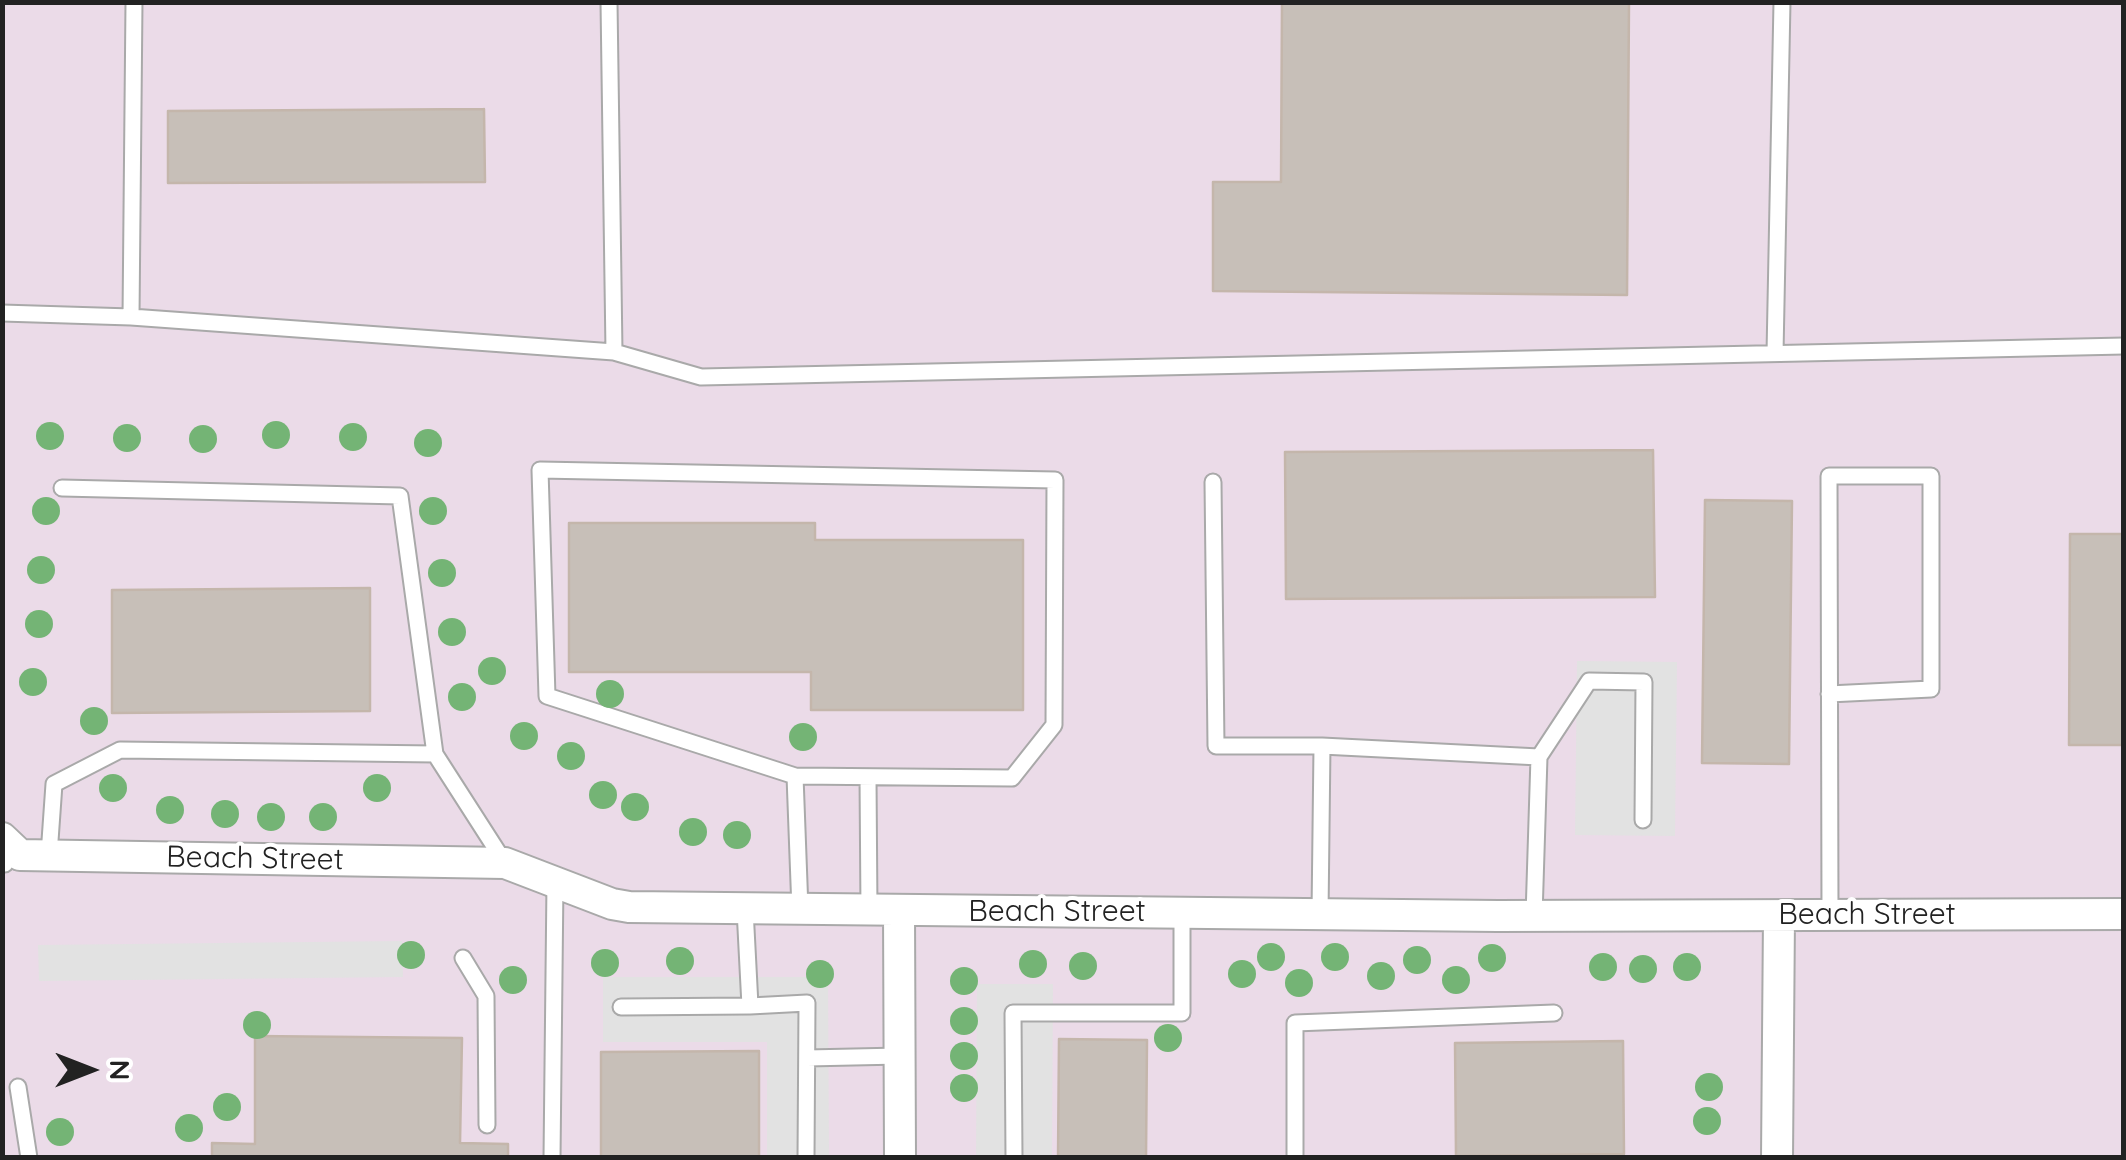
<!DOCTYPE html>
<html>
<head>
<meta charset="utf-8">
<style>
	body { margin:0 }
	#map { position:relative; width:2126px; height:1160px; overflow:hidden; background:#f2efe9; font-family:Quicksand,sans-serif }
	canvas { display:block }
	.frame { position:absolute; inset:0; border:5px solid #222; pointer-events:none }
	.north { position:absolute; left:40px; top:1020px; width:100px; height:100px; -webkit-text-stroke:8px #fff; paint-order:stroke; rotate:90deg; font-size:28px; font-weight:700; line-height:40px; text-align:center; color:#222 }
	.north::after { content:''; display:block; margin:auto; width:35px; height:45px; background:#222; clip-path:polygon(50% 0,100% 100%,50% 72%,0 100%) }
</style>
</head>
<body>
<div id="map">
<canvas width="2126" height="1160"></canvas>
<div class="frame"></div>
<div class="north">N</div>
</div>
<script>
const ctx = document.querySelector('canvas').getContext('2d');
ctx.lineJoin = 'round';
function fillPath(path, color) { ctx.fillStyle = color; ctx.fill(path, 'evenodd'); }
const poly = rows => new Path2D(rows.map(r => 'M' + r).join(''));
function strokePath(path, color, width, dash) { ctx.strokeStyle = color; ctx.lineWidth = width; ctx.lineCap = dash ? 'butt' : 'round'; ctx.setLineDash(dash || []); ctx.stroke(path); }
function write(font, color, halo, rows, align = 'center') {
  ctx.font = font + ' Quicksand,sans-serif'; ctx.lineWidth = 8; ctx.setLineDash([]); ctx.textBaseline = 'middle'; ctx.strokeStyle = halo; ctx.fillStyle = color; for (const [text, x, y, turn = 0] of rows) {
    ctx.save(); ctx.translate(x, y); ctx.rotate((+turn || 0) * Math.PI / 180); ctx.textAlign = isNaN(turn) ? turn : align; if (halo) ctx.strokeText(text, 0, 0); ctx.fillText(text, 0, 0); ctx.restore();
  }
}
fillPath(poly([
	[3,3,2123,3,2123,1157,3,1157]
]), '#ebdbe8');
fillPath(poly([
	[1577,661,1677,662,1675,836,1575,835],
	[402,941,403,977,39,981,38,945],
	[603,977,828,977,829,1157,767,1157,767,1042,603,1042],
	[977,984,1053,984,1052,1157,976,1158]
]), '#e2e2e2');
const building = poly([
	[1282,2,1629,2,1627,295,1213,291,1213,182,1281,182,1282,2],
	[484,109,485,182,168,183,168,111,484,109],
	[1653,450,1655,597,1286,599,1285,452,1653,450],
	[1705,500,1792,501,1789,764,1702,763,1705,500],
	[569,523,815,523,815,540,1023,540,1023,710,811,710,811,672,569,672,569,523],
	[2070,534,2124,534,2124,745,2069,745,2070,534],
	[370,588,370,711,112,713,112,590,370,588],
	[255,1036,462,1038,460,1143,508,1144,508,1158,212,1158,212,1143,255,1144,255,1036],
	[1059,1039,1147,1040,1146,1158,1058,1158,1059,1039],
	[1623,1041,1624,1154,1456,1156,1455,1043,1623,1041],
	[759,1051,759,1158,601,1158,601,1052,759,1051]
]);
fillPath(building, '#c7bfb8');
strokePath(building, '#c4b6ab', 2.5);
const service = poly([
	[2,313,131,317,614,352,609,2],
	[131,317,134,2],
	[614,352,701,377,2124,346],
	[1775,353,1782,2],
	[540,470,1055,480,1054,725,1012,778,795,776,547,696,540,470],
	[1213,482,1216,746,1322,746],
	[62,488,400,496,435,754],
	[1829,694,1931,689,1931,476,1829,476,1830,916],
	[1539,757,1589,681,1644,682,1643,820],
	[795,776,800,910],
	[868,777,869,911],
	[49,855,54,784,120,750,435,754,505,863],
	[2,864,5,864],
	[745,909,750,1006,807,1003,806,1158],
	[1320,914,1322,746,1539,757,1534,916],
	[463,958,486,996,487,1125],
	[621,1007,750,1006],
	[807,1058,900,1056],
	[18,1087,29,1158],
	[552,1158,555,882],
	[1014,1158,1013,1013,1182,1013,1182,913],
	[1295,1158,1295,1023,1554,1013]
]);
const minor = poly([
	[2,838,20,855,505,863,612,904,629,907,1498,916,2124,914],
	[899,911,900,1158],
	[1777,1158,1779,916]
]);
strokePath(service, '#a9a9a9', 19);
strokePath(minor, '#a9a9a9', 34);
strokePath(service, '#fff', 15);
strokePath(minor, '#fff', 30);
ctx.fillStyle = '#74b475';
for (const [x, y] of [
	[276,435],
	[50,436],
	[353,437],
	[127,438],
	[203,439],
	[428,443],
	[46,511],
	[433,511],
	[41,570],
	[442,573],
	[39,624],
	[452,632],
	[492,671],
	[33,682],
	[610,694],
	[462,697],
	[94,721],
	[524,736],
	[803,737],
	[571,756],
	[113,788],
	[377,788],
	[603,795],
	[635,807],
	[170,810],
	[225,814],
	[271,817],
	[323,817],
	[693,832],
	[737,835],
	[411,955],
	[1271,957],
	[1335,957],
	[1492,958],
	[1417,960],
	[680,961],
	[605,963],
	[1033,964],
	[1083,966],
	[1603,967],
	[1687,967],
	[1643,969],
	[820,974],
	[1242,974],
	[1381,976],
	[513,980],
	[1456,980],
	[964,981],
	[1299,983],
	[964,1021],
	[257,1025],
	[1168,1038],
	[964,1056],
	[1709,1087],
	[964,1088],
	[227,1107],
	[1707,1121],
	[189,1128],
	[60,1132]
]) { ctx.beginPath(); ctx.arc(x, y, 14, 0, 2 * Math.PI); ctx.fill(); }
write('30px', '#222', '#fff', [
	["Beach Street",255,859,1],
	["Beach Street",1057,912],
	["Beach Street",1867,915]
]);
</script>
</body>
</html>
